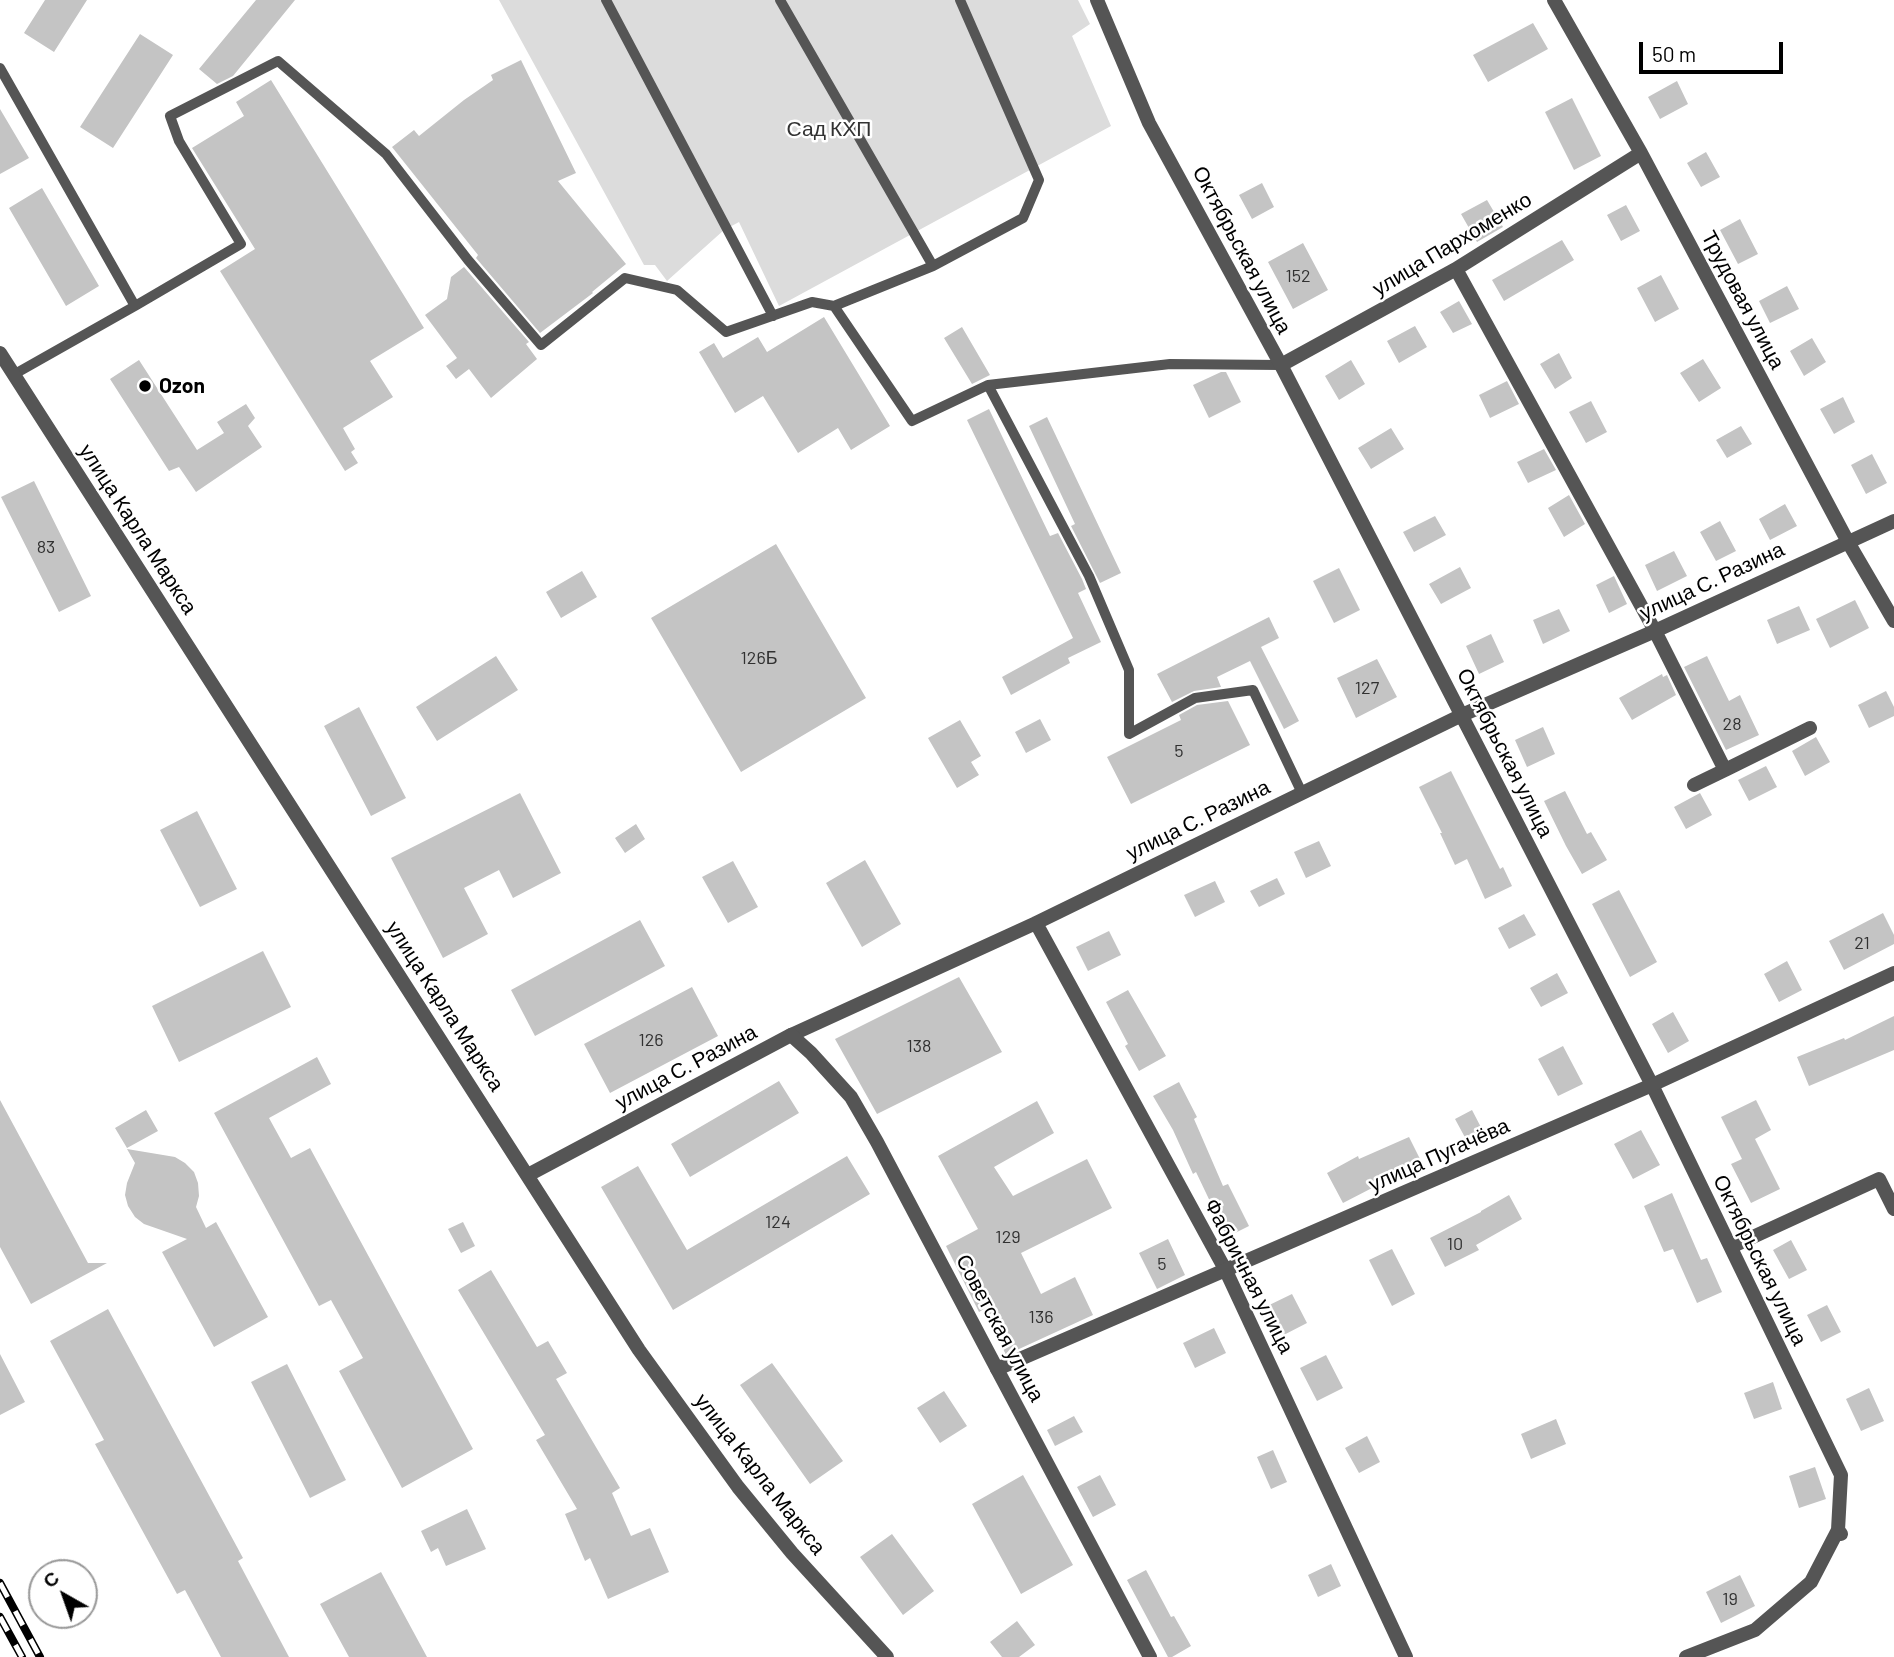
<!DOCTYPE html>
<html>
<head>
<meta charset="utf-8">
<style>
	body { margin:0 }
	#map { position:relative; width:1894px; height:1657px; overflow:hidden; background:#fff; font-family:Barlow,sans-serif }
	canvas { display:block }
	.north { position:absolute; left:28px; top:1559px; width:70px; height:70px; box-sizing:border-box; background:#fff; border:2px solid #999; border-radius:50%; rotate:320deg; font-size:19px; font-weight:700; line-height:28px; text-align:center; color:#000 }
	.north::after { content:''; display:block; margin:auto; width:24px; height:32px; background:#000; clip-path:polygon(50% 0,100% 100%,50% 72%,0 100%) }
	.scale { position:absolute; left:1639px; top:42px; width:144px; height:32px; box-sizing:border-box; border:4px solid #000; border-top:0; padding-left:9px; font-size:21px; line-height:24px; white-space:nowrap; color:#000; -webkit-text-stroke:5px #fff; paint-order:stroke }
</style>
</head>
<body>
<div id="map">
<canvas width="1894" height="1657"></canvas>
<div class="north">С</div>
<div class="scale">50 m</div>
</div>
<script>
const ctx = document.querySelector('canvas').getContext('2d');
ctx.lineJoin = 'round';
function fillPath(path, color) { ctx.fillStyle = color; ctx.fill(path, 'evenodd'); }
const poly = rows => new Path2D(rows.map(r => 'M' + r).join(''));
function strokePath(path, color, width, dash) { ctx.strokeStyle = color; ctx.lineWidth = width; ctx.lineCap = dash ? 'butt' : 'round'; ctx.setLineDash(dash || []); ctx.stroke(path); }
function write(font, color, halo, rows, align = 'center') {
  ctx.font = font + ' Barlow,sans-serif'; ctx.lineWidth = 5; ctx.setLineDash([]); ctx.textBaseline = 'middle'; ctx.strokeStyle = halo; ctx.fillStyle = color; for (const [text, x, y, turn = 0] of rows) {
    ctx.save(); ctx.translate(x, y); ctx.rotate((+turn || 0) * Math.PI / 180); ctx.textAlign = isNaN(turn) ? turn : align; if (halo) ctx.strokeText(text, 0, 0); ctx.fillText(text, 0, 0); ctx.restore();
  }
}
fillPath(poly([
	[499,0,1078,0,1090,24,1072,36,1111,126,779,306,739,222,724,230,667,281,655,265,644,265]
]), '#dcdcdc');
fillPath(poly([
	[45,0,87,0,54,52,24,33],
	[256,0,295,0,233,76,217,84,199,69],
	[1533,23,1548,49,1488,82,1473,55],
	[140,34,173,55,113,148,80,127],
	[521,60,576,173,558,181,626,264,592,292,593,293,540,333,476,258,478,255,392,147,414,130,419,136,464,100,493,80,491,75],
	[271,80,424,328,370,361,393,397,343,428,355,449,351,452,358,463,345,471,220,271,255,249,192,148,244,116,236,102],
	[1677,81,1688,104,1660,119,1648,97],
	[1572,98,1601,156,1574,170,1545,112],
	[0,109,29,158,0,174],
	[1706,152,1720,177,1701,187,1687,163],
	[1262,183,1274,207,1252,219,1239,195],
	[42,188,99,286,66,306,9,208],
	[1487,200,1503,227,1477,242,1461,214],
	[1626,205,1640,231,1621,241,1607,215],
	[1740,219,1758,254,1738,264,1720,230],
	[1562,240,1574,260,1504,301,1492,280],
	[1303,243,1328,290,1293,309,1268,262],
	[464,267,529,342,526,344,537,359,491,398,469,369,456,379,446,366,457,358,425,315,447,299,451,277],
	[1661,275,1679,309,1655,322,1637,288],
	[1787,286,1799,309,1770,323,1759,301],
	[1459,301,1472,324,1453,333,1440,312],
	[824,317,890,426,851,450,838,428,798,453,763,396,735,413,699,352,714,343,723,358,758,337,767,352],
	[1415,326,1427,347,1399,363,1387,341],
	[962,327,990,375,972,384,944,338],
	[1812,338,1826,362,1804,376,1790,351],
	[1559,353,1572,378,1555,389,1540,364],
	[1703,359,1721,388,1699,402,1680,373],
	[139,360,197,450,224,433,217,422,246,404,255,418,248,426,262,447,196,492,179,467,169,471,110,379],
	[1351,360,1365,384,1339,400,1325,376],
	[1221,372,1226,372,1241,402,1209,418,1193,385],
	[1507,381,1519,404,1490,418,1479,395],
	[1843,397,1855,422,1834,434,1820,409],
	[1591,401,1607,432,1586,443,1569,412],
	[989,409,1050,536,1058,533,1082,579,1086,589,1078,593,1101,642,1068,658,1070,663,1011,695,1002,677,1073,638,967,420],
	[1047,417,1121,573,1100,583,1071,526,1075,524,1029,426],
	[1741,426,1752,444,1727,458,1716,440],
	[1391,428,1404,449,1371,469,1358,448],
	[1544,449,1556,470,1528,483,1517,462],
	[1872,454,1887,483,1866,494,1851,465],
	[34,481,91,596,59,612,1,497],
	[1569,495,1585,524,1564,537,1548,508],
	[1785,504,1797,526,1770,540,1759,519],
	[1435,516,1446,535,1414,552,1403,532],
	[1720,521,1736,551,1716,561,1700,532],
	[776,544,866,698,741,772,651,618],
	[1674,551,1687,576,1657,591,1645,565],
	[1460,567,1471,588,1441,604,1429,584],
	[1339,568,1360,610,1334,623,1313,581],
	[582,571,597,597,561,618,546,592],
	[1614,576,1627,604,1609,613,1596,585],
	[1855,600,1869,628,1830,648,1816,619],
	[1799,606,1810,630,1777,644,1767,620],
	[1559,609,1570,631,1543,644,1533,620],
	[1269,617,1279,638,1261,647,1299,721,1284,729,1250,661,1217,677,1221,687,1194,691,1172,702,1157,674],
	[1491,634,1504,662,1479,674,1466,646],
	[496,656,518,690,437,741,416,707],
	[1707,656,1729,701,1740,695,1759,735,1726,750,1684,667],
	[1377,659,1397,697,1356,718,1337,678],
	[1662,674,1663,677,1667,675,1676,695,1632,720,1619,698],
	[1886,691,1894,707,1894,716,1869,728,1858,705],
	[1228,701,1250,745,1131,804,1107,757,1181,720,1179,715,1197,705],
	[359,707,406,798,371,816,324,726],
	[1040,719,1051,740,1026,753,1015,732],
	[960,720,981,756,971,762,979,775,957,788,928,738],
	[1543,727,1555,754,1527,767,1515,740],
	[1816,737,1830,762,1805,776,1792,751],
	[1766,766,1777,787,1749,801,1738,780],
	[1451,771,1500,869,1503,867,1512,886,1485,899,1467,859,1455,865,1440,833,1442,833,1419,787],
	[1565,791,1587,834,1591,832,1607,860,1582,874,1566,846,1544,801],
	[520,793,561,873,513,898,499,870,464,888,488,934,443,958,391,858],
	[1700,793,1712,815,1686,829,1674,807],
	[197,811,237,889,200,907,160,830],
	[636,824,645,839,625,853,615,838],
	[1319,841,1331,866,1306,878,1294,852],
	[865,860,901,924,862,947,826,883],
	[733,861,758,907,728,923,702,877],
	[1277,878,1285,894,1259,907,1250,891],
	[1215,881,1225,902,1195,917,1184,895],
	[1619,890,1657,962,1630,977,1592,904],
	[1883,913,1894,935,1894,944,1844,970,1829,941],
	[1524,914,1536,935,1509,949,1498,928],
	[640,920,665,966,535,1036,511,990],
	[1109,931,1121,955,1088,971,1076,947],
	[263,951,291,1007,179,1062,152,1006],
	[1787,961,1802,990,1779,1002,1764,974],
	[1557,973,1568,993,1541,1007,1530,988],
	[959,977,1002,1052,877,1114,835,1039],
	[692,987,718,1036,610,1093,584,1044],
	[1128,990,1166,1056,1139,1071,1125,1046,1128,1044,1106,1002],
	[1673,1012,1689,1041,1668,1053,1652,1024],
	[1894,1016,1894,1050,1809,1086,1797,1057,1844,1038,1845,1040],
	[1563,1046,1583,1084,1558,1096,1538,1059],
	[317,1057,331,1084,269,1118,291,1158,310,1148,473,1449,402,1488,339,1371,363,1358,331,1300,319,1306,214,1113],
	[779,1081,799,1113,690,1177,671,1144],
	[1179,1082,1197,1117,1194,1119,1223,1186,1228,1184,1249,1226,1227,1237,1196,1172,1193,1174,1173,1130,1153,1096],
	[0,1100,88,1263,107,1263,31,1304,0,1247],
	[1756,1100,1771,1130,1755,1139,1780,1189,1751,1203,1731,1164,1742,1159,1721,1117],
	[1037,1101,1054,1133,994,1167,1013,1196,1087,1159,1112,1208,1021,1253,1041,1294,1075,1277,1093,1315,1006,1355,984,1309,979,1312,946,1246,978,1229,938,1156],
	[146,1110,158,1131,127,1148,115,1128],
	[1472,1110,1485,1135,1468,1143,1455,1119],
	[1641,1130,1660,1165,1633,1179,1614,1144],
	[1409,1137,1422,1163,1374,1186,1374,1187,1343,1203,1327,1173,1358,1156,1359,1159],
	[127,1149,175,1157,185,1163,194,1172,198,1183,199,1196,196,1207,206,1228,216,1222,268,1317,214,1347,162,1252,187,1239,144,1224,135,1217,128,1206,125,1195,127,1183,135,1163],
	[847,1156,870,1194,673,1310,601,1187,638,1166,687,1250],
	[1672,1193,1701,1260,1707,1258,1722,1292,1697,1303,1673,1249,1664,1252,1644,1206],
	[1509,1195,1522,1219,1476,1245,1479,1250,1445,1267,1430,1238,1481,1212,1481,1211],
	[463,1222,475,1246,461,1253,448,1229],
	[1168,1239,1185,1275,1157,1289,1139,1253],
	[1791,1240,1807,1270,1789,1279,1773,1250],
	[1392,1249,1415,1294,1392,1306,1369,1260],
	[491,1270,537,1347,548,1341,567,1373,556,1379,620,1488,612,1493,631,1536,650,1528,669,1572,608,1599,590,1558,585,1561,565,1514,577,1509,536,1440,545,1435,458,1290],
	[1292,1294,1307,1323,1274,1340,1259,1310],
	[1827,1305,1841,1332,1821,1342,1807,1315],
	[108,1309,243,1558,238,1561,289,1657,221,1657,185,1590,177,1594,95,1444,104,1440,50,1341],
	[1214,1328,1226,1353,1195,1368,1183,1343],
	[0,1354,25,1402,0,1415],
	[1326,1355,1343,1388,1317,1401,1300,1368],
	[772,1363,843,1461,810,1484,740,1385],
	[287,1364,346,1480,310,1498,251,1382],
	[1773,1382,1782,1409,1754,1419,1744,1393],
	[1869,1388,1884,1421,1861,1431,1846,1399],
	[944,1391,967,1426,940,1443,917,1408],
	[1074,1416,1083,1432,1055,1446,1047,1430],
	[1556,1419,1566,1444,1531,1459,1521,1434],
	[1367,1436,1380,1462,1359,1473,1345,1448],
	[1273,1450,1287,1482,1271,1489,1257,1457],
	[1815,1467,1826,1499,1799,1508,1789,1476],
	[1023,1475,1073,1565,1021,1594,972,1504],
	[1100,1475,1116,1505,1093,1517,1077,1487],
	[467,1509,486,1549,446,1566,438,1548,431,1552,421,1531],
	[892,1534,934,1591,903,1615,860,1557],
	[1331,1564,1341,1586,1318,1597,1308,1575],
	[1146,1570,1171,1617,1174,1616,1191,1646,1172,1657,1168,1657,1127,1580],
	[381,1572,427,1657,349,1657,320,1604],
	[1740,1575,1755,1606,1721,1623,1706,1592],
	[1017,1621,1035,1645,1019,1657,1002,1657,990,1642]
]), '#c4c4c4');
strokePath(poly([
	[606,0,773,316],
	[780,0,933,266,834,306],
	[0,68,135,306,13,375],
	[933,266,1023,218,1039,180,960,0],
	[135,306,241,244,179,141,170,116,278,61,386,154,468,260,541,345,625,278,677,290,726,332,812,302,834,306,912,421,988,385,1170,364,1281,365],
	[988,385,1089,576,1129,670,1129,734,1195,698,1253,690,1302,793]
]), '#555', 10);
strokePath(poly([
	[1097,0,1149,123,1281,365,1652,1085,1841,1475,1838,1530,1841,1534],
	[1554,0,1641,153,1848,542,1894,621],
	[1456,269,1655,631,1725,770,1810,728],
	[1281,365,1456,269,1641,153],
	[1694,785,1725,770],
	[1036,923,1226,1271,1406,1657],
	[791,1035,1036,923,1462,715,1655,631,1894,521],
	[1731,1247,1879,1179,1894,1209],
	[997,1369,1150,1657],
	[1686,1657,1755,1630,1811,1582,1838,1530,1841,1534]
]), '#555', 14);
strokePath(poly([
	[0,353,639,1350,738,1487,792,1553,887,1657],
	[528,1175,791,1035,811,1053,851,1097,877,1142,997,1369,1652,1085,1894,973]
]), '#555', 14);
const rail = poly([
	[0,1583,40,1657],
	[0,1617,22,1657]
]);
strokePath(rail, '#000', 8);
strokePath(rail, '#fff', 5, [16]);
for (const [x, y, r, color] of [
	[145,386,7,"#000"]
]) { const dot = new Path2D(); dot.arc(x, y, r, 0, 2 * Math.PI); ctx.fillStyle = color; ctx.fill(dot); strokePath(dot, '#fff', 2.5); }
write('18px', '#313131', null, [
	["152",1298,276],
	["83",46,547],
	["126Б",759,658],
	["127",1367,688],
	["28",1732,724],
	["5",1179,751],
	["21",1862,943],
	["126",651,1040],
	["138",919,1046],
	["124",778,1222],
	["129",1008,1237],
	["10",1455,1244],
	["5",1162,1264],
	["136",1041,1317],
	["19",1730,1599]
]);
write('21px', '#333', '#fff', [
	["Сад КХП",829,129]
]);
write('21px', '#000', '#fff', [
	["улица Пархоменко",1452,244,-31],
	["Октябрьская улица",1242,250,62],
	["Трудовая улица",1743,300,62],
	["улица Карла Маркса",138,529,57],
	["улица С. Разина",1712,581,-25],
	["Октябрьская улица",1505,753,63],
	["улица С. Разина",1198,820,-26],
	["улица Карла Маркса",445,1006,57],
	["улица С. Разина",686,1067,-28],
	["улица Пугачёва",1439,1155,-24],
	["Октябрьская улица",1760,1260,64],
	["Фабричная улица",1249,1276,63],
	["Советская улица",1000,1328,62],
	["улица Карла Маркса",760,1474,52]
]);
write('bold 21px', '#000', '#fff', [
	["Ozon",159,386]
], 'left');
</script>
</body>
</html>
